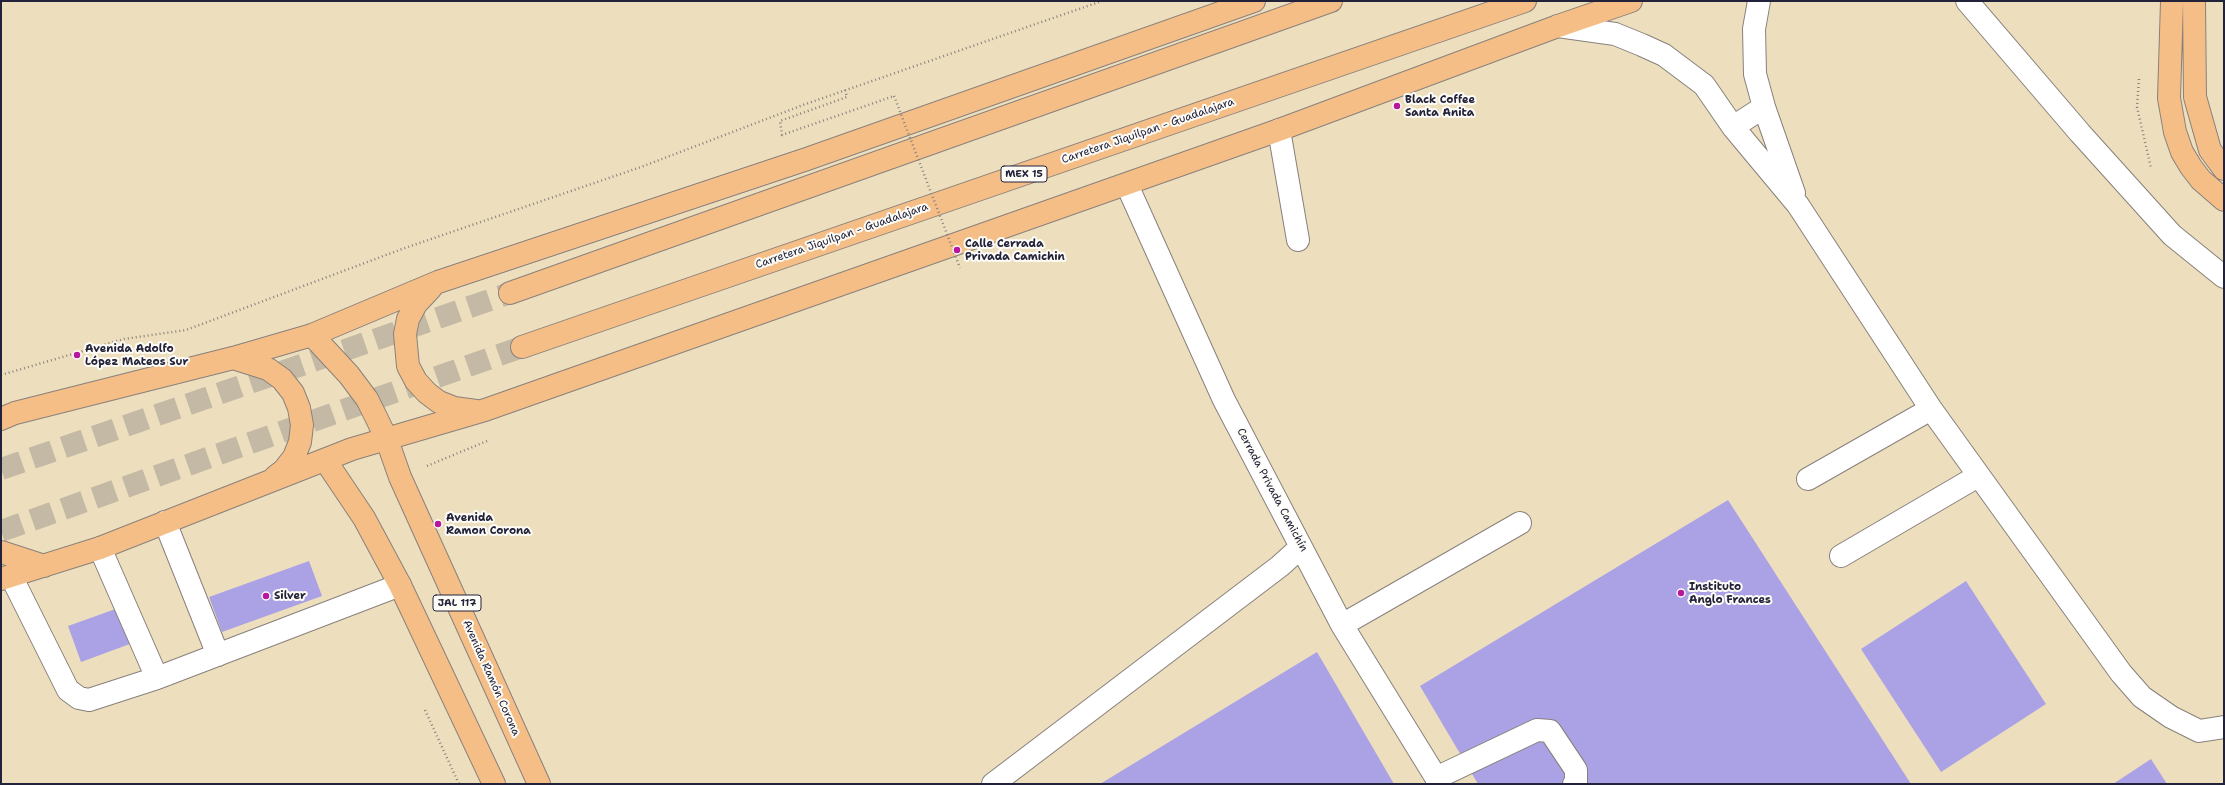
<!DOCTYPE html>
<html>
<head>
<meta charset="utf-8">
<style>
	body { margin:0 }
	#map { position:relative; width:2225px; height:785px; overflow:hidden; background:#eddfbe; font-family:"Shantell Sans",sans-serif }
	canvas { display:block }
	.frame { position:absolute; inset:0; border:2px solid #22223b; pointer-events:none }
</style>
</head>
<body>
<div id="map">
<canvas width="2225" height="785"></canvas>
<div class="frame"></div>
</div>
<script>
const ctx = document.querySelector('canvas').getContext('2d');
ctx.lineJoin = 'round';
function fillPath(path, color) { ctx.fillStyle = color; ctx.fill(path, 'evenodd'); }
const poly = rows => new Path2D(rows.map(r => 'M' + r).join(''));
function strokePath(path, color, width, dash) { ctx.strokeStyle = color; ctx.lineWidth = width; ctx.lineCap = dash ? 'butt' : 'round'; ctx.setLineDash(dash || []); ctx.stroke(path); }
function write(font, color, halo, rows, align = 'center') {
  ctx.font = font + ' "Shantell Sans",sans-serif'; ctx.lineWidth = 4; ctx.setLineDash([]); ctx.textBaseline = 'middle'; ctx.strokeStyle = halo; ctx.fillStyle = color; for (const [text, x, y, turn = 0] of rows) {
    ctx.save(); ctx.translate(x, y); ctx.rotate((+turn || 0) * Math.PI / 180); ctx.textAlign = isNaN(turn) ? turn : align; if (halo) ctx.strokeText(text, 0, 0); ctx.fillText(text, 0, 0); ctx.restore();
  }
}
fillPath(poly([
	[1728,500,1911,784,1478,784,1420,686],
	[309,561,322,596,222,632,209,597],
	[1966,581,2046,704,1941,772,1861,649],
	[124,606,138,641,81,662,68,626],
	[1317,652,1394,784,1100,784],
	[2151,759,2167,784,2113,784]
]), '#aba1e5');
strokePath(poly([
	[1,469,510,293],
	[1,531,522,347]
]), '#c4b9a4', 22, [22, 11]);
const minor = poly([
	[1759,1,1754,29,1755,74,1764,107,1794,193],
	[1967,1,2080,133,2172,235,2224,277],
	[1558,26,1615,34,1642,45,1664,55,1704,85,1733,127,1798,205,1931,409,2121,673,2142,697,2171,717,2199,731,2224,727],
	[1733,127,1764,107],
	[1279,130,1298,240],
	[1127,185,1224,400,1342,625,1440,784],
	[1808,479,1931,409],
	[165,522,218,655],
	[100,548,157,678,400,585],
	[1841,556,1978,476],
	[11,576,68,690,79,698,89,700,157,678],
	[1342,625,1520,523],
	[1436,778,1537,730,1550,731,1576,770,1576,783,1574,784],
	[993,784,1280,566,1301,547]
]);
const major = poly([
	[312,335,349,375,367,399,377,419,387,440,400,477,539,784],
	[325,460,364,518,400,585,494,784]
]);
const highway = poly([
	[2172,1,2169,98,2175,132,2182,152,2191,167,2201,180,2224,200],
	[2194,1,2195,97,2210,150,2224,169],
	[431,288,416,304,408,319,405,334,408,366,416,381,427,393,439,402,454,408,476,411],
	[510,293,1331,1],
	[522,347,1525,1],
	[233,358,268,369,282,379,293,393,299,408,302,425,300,442,294,457,284,470,275,477],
	[1,419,15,413,233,358,312,335,438,282,807,159,1254,1],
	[1,552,44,566],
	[1,579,100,548,352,449,485,410,1279,130,1558,26,1631,1]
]);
strokePath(minor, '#88807c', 24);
strokePath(major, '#88807c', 24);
strokePath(highway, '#88807c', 24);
strokePath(poly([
	[2139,79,2137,107,2151,168],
	[845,90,847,97,780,121,782,135,894,96],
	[1,375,124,339,186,330,402,249,641,167,803,105,1102,1],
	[427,466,487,441],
	[425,710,459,784]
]), '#88807c', 2.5, [1, 3]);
strokePath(minor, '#fff', 22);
strokePath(major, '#f6be87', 22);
strokePath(highway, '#f6be87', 22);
strokePath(poly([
	[894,96,960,268]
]), '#88807c', 2.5, [1, 3]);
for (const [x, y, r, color] of [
	[1397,106,4,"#b5179e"],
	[957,250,4,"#b5179e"],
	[77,355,4,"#b5179e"],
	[438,524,4,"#b5179e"],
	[1681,593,4,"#b5179e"],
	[266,596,4,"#b5179e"]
]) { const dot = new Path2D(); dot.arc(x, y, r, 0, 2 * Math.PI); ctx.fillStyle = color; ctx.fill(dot); strokePath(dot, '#fdfcf7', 1.5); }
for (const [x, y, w] of [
	[1024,174,46],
	[457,603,48]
]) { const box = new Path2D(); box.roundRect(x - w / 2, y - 8, w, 16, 3); ctx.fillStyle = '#fdfcf7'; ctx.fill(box); strokePath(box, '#22223b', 1); }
write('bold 10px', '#22223b', null, [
	["MEX 15",1024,174],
	["JAL 117",457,603]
]);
write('bold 11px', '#22223b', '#fdfcf7', [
	["Black Coffee",1405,100],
	["Santa Anita",1405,113],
	["Calle Cerrada",965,244],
	["Privada Camichin",965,257],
	["Avenida Adolfo",85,349],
	["López Mateos Sur",85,362],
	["Avenida",446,518],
	["Ramon Corona",446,531],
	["Instituto",1689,587],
	["Anglo Frances",1689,600],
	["Silver",274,596]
], 'left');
write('11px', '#22223b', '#fdfcf7', [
	["Carretera Jiquilpan - Guadalajara",1148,131,-19],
	["Carretera Jiquilpan - Guadalajara",842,236,-19],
	["Cerrada Privada Camichín",1272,490,62],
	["Avenida Ramón Corona",491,678,66]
]);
</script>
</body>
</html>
